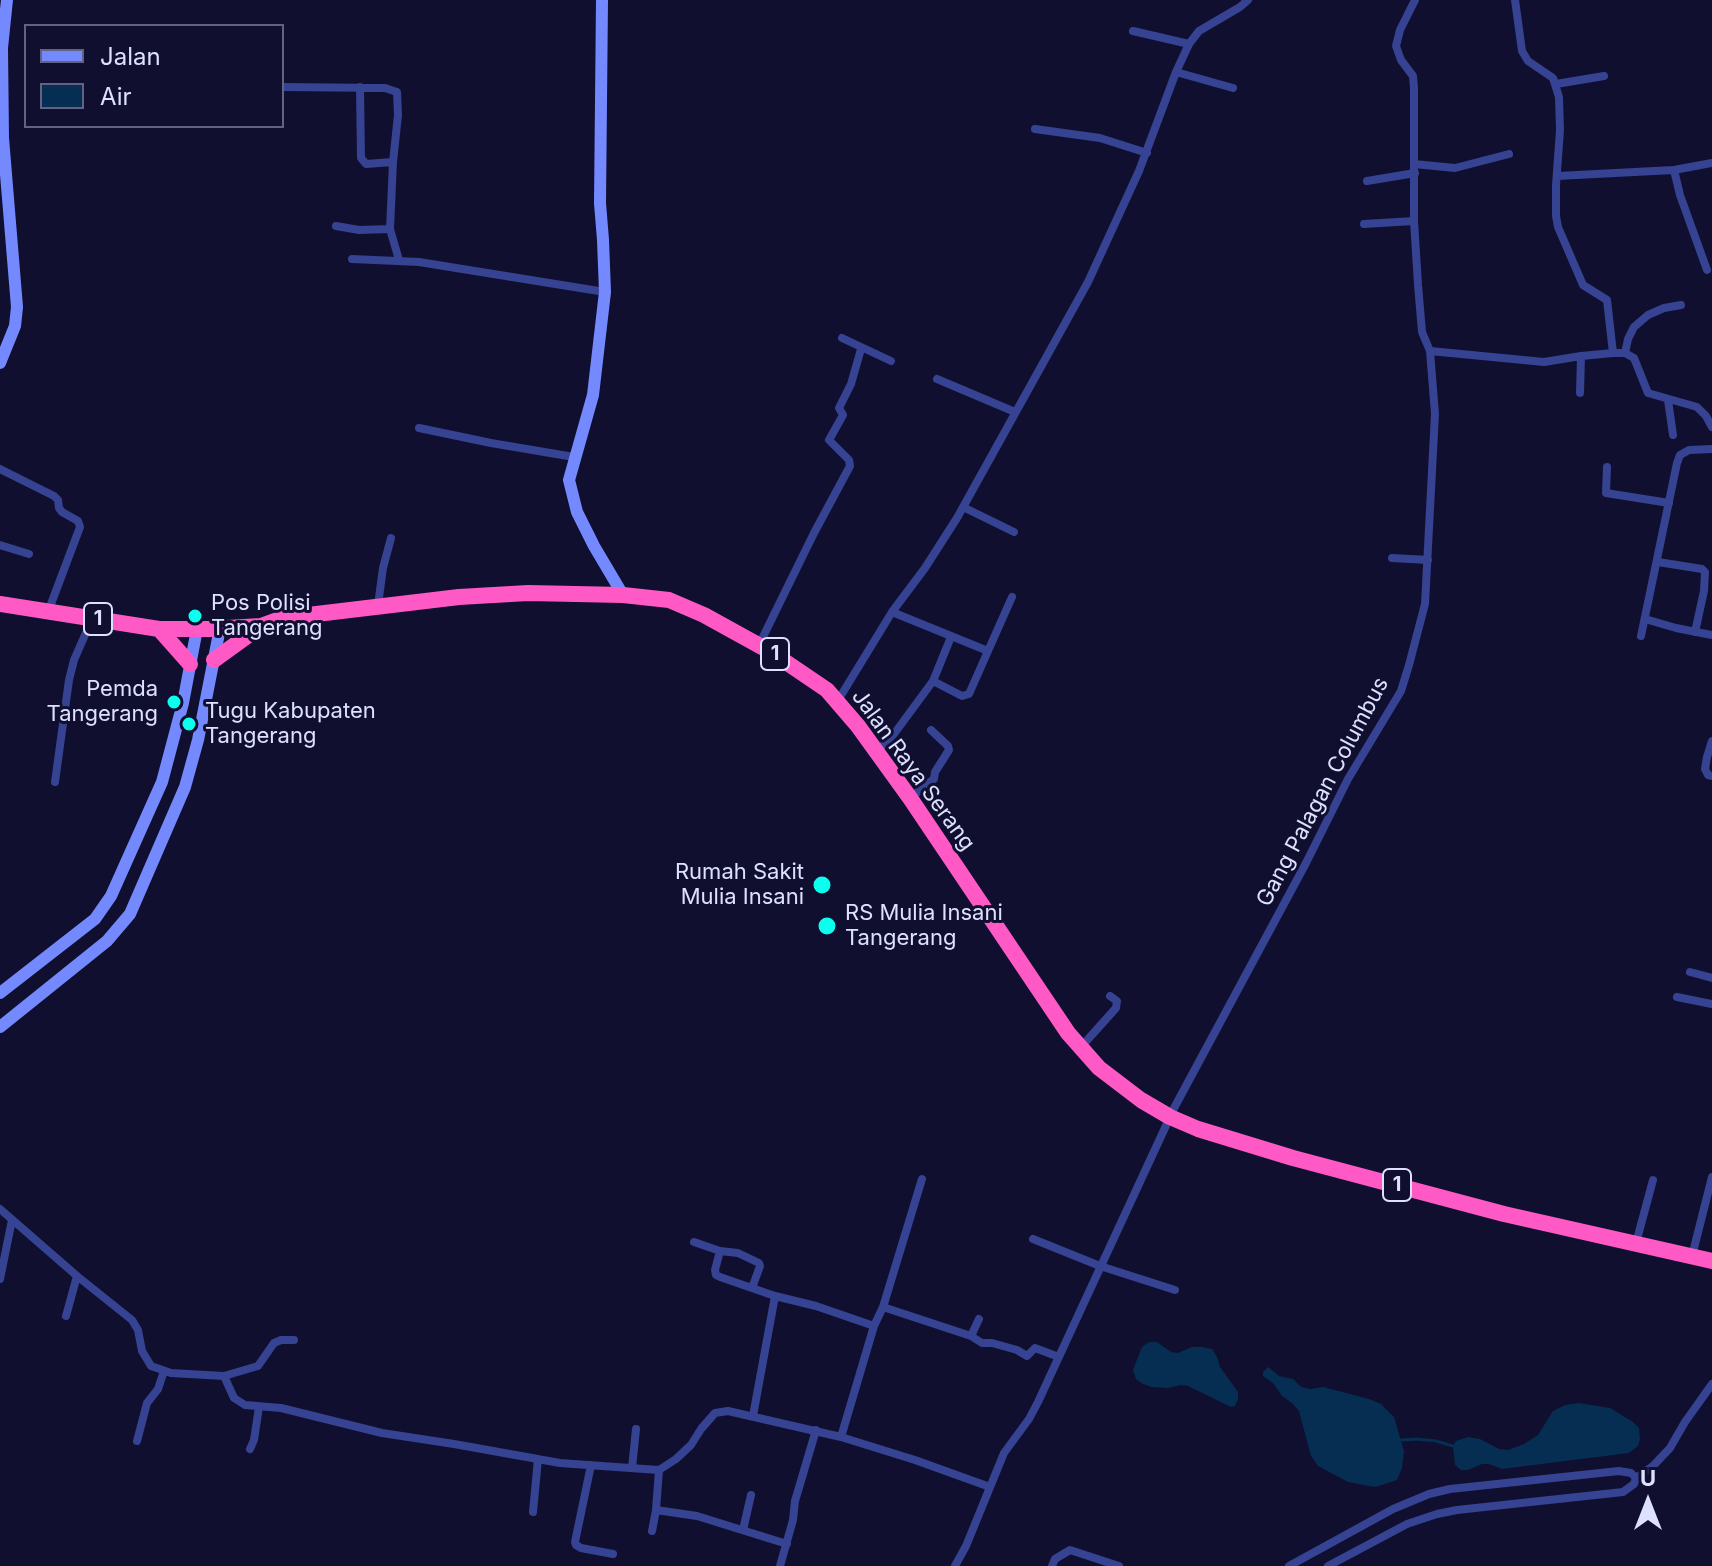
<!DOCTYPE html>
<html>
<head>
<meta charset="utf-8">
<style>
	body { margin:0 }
	#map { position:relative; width:1712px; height:1566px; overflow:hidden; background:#100f2f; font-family:Inter,sans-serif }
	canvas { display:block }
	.legend { position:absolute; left:24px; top:24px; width:260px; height:104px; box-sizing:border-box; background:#100f2f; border:2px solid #626382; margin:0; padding:10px 14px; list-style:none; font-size:24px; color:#dee0ff }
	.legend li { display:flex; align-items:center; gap:16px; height:40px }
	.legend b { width:40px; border:2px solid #626382 }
	.north { position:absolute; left:1608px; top:1462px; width:80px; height:80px; -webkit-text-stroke:6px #100f2f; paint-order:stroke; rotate:0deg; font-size:22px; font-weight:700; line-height:32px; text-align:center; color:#dee0ff }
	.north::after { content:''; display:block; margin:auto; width:28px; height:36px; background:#dee0ff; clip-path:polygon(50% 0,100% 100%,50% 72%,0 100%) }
</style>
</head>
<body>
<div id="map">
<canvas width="1712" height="1566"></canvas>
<ul class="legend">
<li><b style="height:10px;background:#7589ff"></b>Jalan</li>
<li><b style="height:22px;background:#062e52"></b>Air</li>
</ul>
<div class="north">U</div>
</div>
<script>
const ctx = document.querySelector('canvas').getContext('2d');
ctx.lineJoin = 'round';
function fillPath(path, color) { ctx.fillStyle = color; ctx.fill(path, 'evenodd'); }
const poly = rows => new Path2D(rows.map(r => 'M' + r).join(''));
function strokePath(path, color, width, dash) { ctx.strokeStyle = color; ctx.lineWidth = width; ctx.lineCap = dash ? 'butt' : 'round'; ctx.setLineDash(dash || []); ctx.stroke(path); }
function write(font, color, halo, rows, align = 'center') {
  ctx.font = font + ' Inter,sans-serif'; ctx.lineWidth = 6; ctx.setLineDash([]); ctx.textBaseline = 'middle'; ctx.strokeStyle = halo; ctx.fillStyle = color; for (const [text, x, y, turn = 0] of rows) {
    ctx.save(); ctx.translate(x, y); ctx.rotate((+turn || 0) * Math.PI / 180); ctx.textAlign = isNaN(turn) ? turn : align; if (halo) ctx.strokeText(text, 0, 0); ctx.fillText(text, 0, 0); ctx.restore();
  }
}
fillPath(poly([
	[1149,1342,1157,1342,1171,1352,1178,1353,1192,1347,1202,1347,1212,1349,1217,1357,1220,1367,1238,1392,1238,1399,1235,1406,1231,1407,1188,1386,1181,1385,1168,1388,1152,1387,1143,1384,1136,1379,1133,1370,1142,1347],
	[1268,1367,1279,1376,1293,1379,1301,1387,1311,1389,1323,1387,1369,1399,1381,1404,1394,1417,1404,1451,1402,1468,1397,1480,1375,1487,1348,1482,1318,1466,1311,1456,1299,1411,1292,1403,1282,1396,1274,1384,1263,1376,1263,1372],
	[1579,1403,1610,1408,1633,1422,1639,1428,1640,1439,1638,1446,1629,1453,1502,1469,1489,1464,1482,1464,1468,1470,1461,1470,1455,1465,1453,1446,1456,1441,1468,1437,1480,1439,1499,1449,1508,1450,1524,1444,1538,1435,1553,1411,1565,1405]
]), '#062e52');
strokePath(poly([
	[1401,1440,1417,1439,1436,1441,1453,1446]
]), '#062e52', 3);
strokePath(poly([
	[1133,31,1189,44],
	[1176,72,1233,88],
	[1556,84,1604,76],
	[282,87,385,88,397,92,398,115,393,162,390,229,399,260],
	[360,87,361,158,366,164,393,162],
	[1035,129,1100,138,1147,153],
	[1414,164,1455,168,1509,154],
	[1674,170,1680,195,1707,270],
	[1557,176,1674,170,1712,163],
	[1367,181,1415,173],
	[1364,224,1414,221],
	[336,226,359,230,390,229],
	[352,259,419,262,605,292],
	[842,338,891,361],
	[1430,351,1544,362,1581,356,1613,353,1607,300,1583,285,1558,227,1556,216,1556,185,1560,130,1559,97,1553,78,1528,61,1522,51,1515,0],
	[1613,353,1625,353,1634,358,1648,393,1697,407,1706,416,1712,427],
	[1625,353,1628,339,1634,327,1648,315,1664,308,1681,305],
	[937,379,1015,412],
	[1580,393,1581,356],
	[1668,400,1673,435],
	[419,428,491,443,574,457],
	[1607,467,1606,493,1669,503],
	[0,469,54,496,58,500,59,508,62,512,78,521,80,527,48,612],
	[963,507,1014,532],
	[0,545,29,554],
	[1392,558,1428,560],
	[1658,562,1702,569,1705,572,1704,591,1695,632],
	[378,605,383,568,391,538],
	[892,612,988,651,1012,597],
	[1645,619,1676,628,1712,635],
	[1641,636,1677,463,1680,455,1689,450,1712,449],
	[759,645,814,533,850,466,849,460,829,440,843,415,839,408,851,384,861,349],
	[933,681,962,696,969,694,988,651],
	[837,702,892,612,925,568,957,518,1088,282,1139,171,1176,72,1189,44,1199,31,1240,7,1248,0],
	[1712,741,1707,757,1705,769,1708,775,1712,776],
	[877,751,894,734,933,681,951,637],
	[55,782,69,680,74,660,92,619],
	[910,798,934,779,935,772,949,750,948,746,931,730],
	[1690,972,1712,978],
	[1677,997,1712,1004],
	[1081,1047,1116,1008,1117,1001,1110,996],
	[1173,1110,1306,863,1348,779,1401,691,1409,665,1425,604,1435,414,1430,351,1422,332,1418,285,1414,221,1414,88,1413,76,1401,60,1396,46,1400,30,1415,0],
	[0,1209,77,1276,132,1320,138,1330,142,1351,151,1366,171,1373,224,1376,258,1366,274,1343,281,1340,294,1340],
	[1033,1239,1100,1266,1175,1290],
	[694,1242,720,1251],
	[1636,1243,1653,1180],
	[1692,1256,1712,1177],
	[0,1279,12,1220],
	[752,1288,760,1266,759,1263,738,1253,720,1251,715,1270,716,1275,720,1277,775,1296,816,1306,874,1326],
	[883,1307,971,1336,979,1319],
	[66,1316,77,1276],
	[971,1336,982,1343,992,1343,1017,1350,1027,1356,1035,1348,1059,1357],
	[224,1376,234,1398,245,1405,281,1408,382,1433,454,1444,560,1463,644,1469,659,1470,676,1459,691,1445,701,1429,715,1413,728,1411,841,1437,915,1460,990,1487],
	[753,1416,775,1296],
	[841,1437,874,1326,883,1307,922,1179],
	[137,1441,147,1403,158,1389,164,1371],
	[250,1449,254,1440,259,1407],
	[591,1465,575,1542,576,1545,581,1548,613,1554],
	[632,1468,636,1429],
	[659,1470,656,1510,697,1516,787,1544],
	[533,1512,538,1459],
	[743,1530,751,1495],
	[652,1531,656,1510],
	[780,1566,793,1520,795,1501,816,1430],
	[955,1566,966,1546,1004,1453,1029,1419,1038,1402,1170,1117],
	[1052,1566,1055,1559,1070,1550,1119,1566],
	[1289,1566,1393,1509,1429,1494,1450,1489,1619,1471,1631,1473,1636,1478],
	[1328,1566,1407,1524,1437,1514,1457,1510,1623,1492,1634,1484,1636,1478,1653,1466,1670,1448,1685,1422,1712,1384]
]), '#364292', 8);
strokePath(poly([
	[602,0,600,203,603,240,605,292,593,395,569,480,577,512,594,546,623,595],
	[0,363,15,326,17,307,3,138,2,48,7,0],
	[0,993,95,919,111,896,162,782,183,703,197,629],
	[0,1027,107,941,130,914,185,787,198,740,220,628]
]), '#7589ff', 12);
strokePath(poly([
	[0,604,159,629,210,629,261,626,283,618,459,597,528,593,623,595,669,600,704,615,771,652,827,690,858,726,910,798,1068,1033,1099,1068,1141,1100,1170,1117,1198,1129,1293,1158,1504,1214,1712,1261],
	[159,629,190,664],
	[214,660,261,626]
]), '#ff59c5', 16);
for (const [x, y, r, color] of [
	[195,616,8,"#0affee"],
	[174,702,8,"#0affee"],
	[189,724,8,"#0affee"],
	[822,885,10,"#0affee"],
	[827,926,10,"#0affee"]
]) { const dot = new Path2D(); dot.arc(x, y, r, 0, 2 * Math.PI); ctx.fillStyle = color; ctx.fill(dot); strokePath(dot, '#100f2f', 3); }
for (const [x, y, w] of [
	[98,619,28],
	[775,654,28],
	[1397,1185,28]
]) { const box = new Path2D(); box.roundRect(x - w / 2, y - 16, w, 32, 6); ctx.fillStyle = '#100f2f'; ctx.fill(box); strokePath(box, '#dee0ff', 2); }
write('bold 20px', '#dee0ff', null, [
	["1",98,619],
	["1",775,654],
	["1",1397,1185]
]);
write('22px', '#dee0ff', '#100f2f', [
	["Pos Polisi",211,603],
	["Tangerang",211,628],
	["Pemda",158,689,"right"],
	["Tangerang",158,714,"right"],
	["Tugu Kabupaten",205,711],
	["Tangerang",205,736],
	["Rumah Sakit",804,872,"right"],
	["Mulia Insani",804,897,"right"],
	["RS Mulia Insani",845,913],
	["Tangerang",845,938]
], 'left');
write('22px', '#dee0ff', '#100f2f', [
	["Jalan Raya Serang",913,770,54],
	["Gang Palagan Columbus",1323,792,-62]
]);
</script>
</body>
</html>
